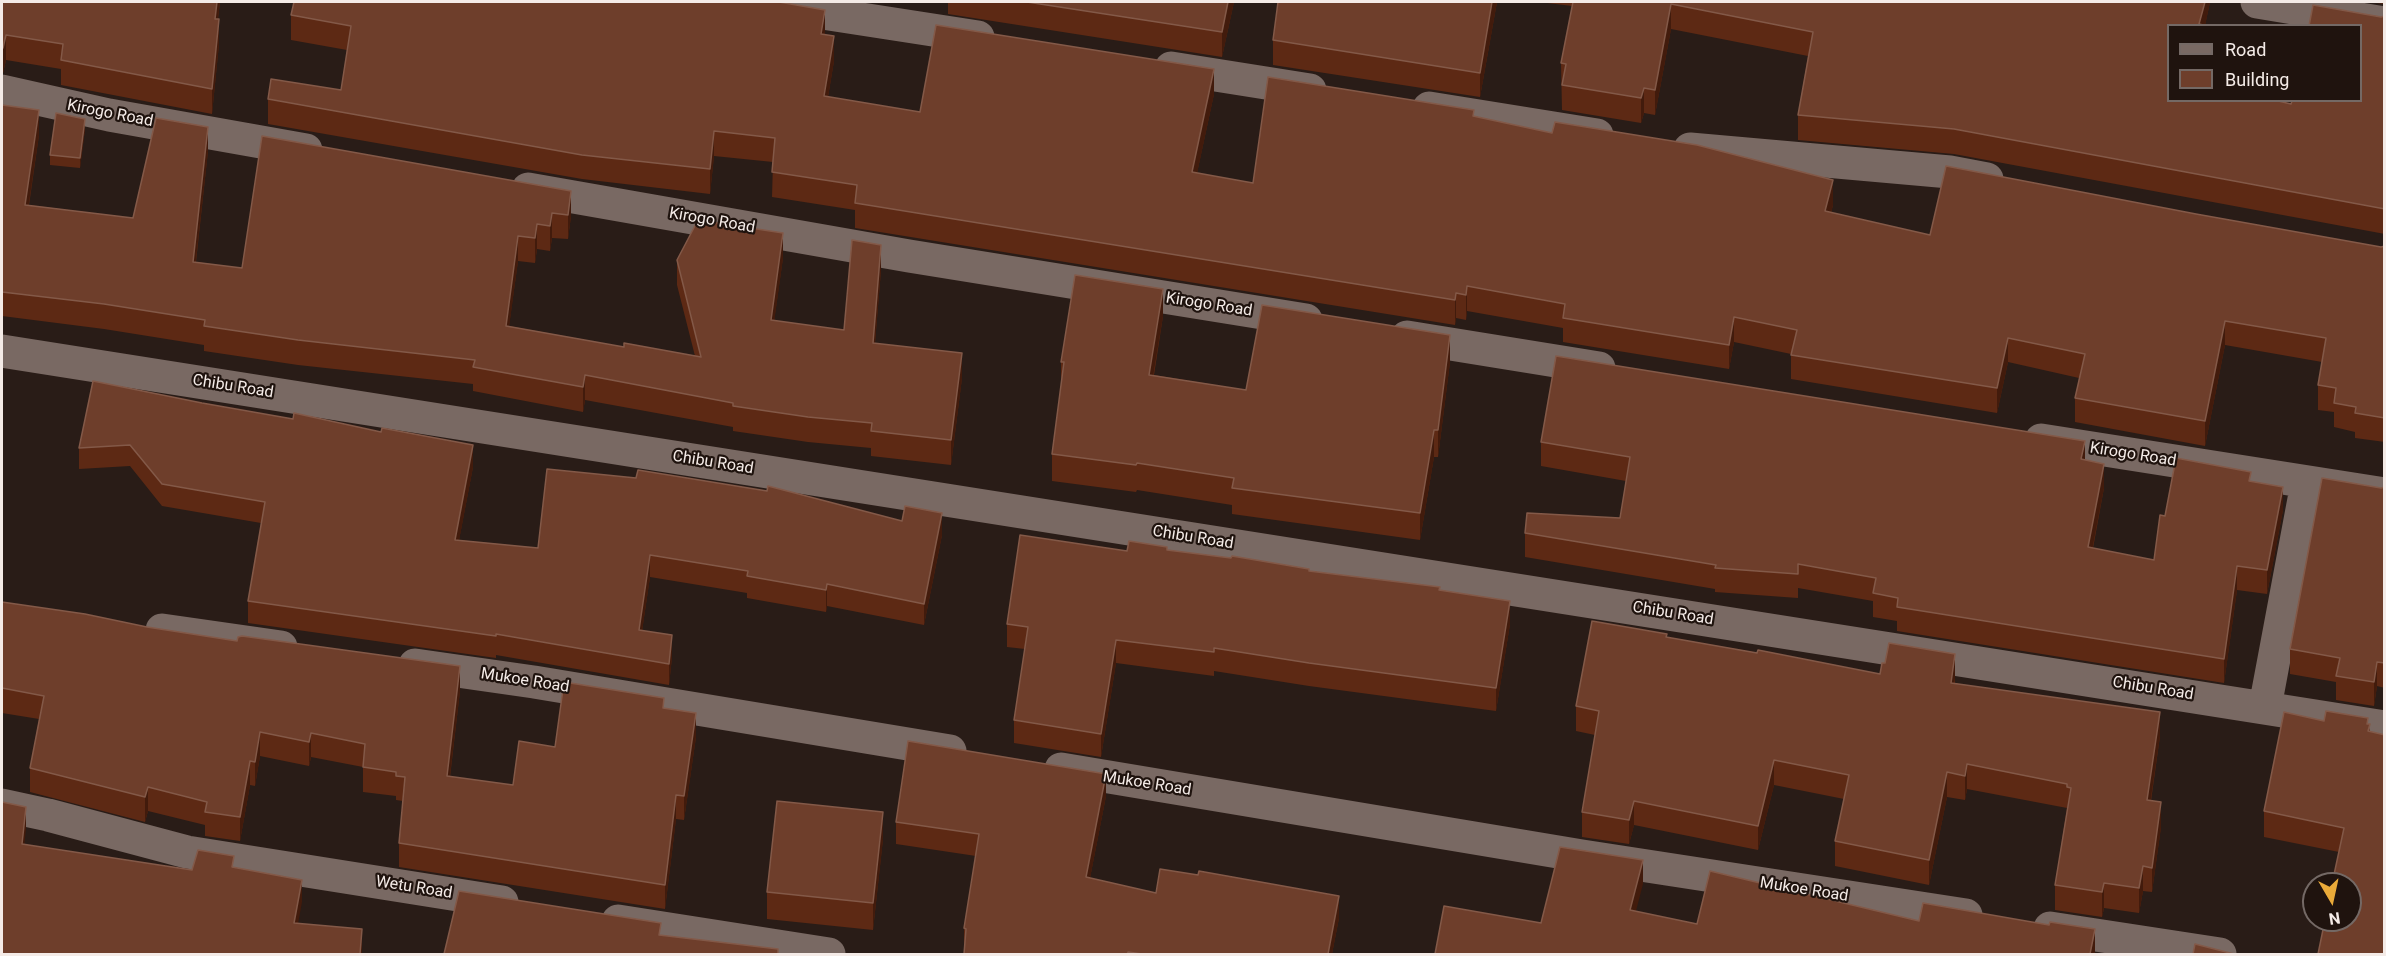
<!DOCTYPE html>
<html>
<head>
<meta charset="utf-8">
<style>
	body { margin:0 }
	#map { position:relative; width:2386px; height:956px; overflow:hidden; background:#291c17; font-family:Roboto,sans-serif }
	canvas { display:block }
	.frame { position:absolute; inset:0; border:3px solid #f4ebe7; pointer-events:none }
	.legend { position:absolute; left:2167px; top:24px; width:195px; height:78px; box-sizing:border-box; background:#1f130e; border:2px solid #746965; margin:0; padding:8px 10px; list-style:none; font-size:18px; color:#f4ebe7 }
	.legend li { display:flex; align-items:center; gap:12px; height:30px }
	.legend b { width:30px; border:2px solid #746965 }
	.north { position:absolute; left:2302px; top:872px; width:60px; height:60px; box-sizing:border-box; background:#1f130e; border:2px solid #746965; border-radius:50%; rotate:171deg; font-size:16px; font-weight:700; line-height:24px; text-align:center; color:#f4ebe7 }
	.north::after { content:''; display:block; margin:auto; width:21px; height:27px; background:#eaaa39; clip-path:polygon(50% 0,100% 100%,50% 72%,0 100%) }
</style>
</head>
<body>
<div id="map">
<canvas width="2386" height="956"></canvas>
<div class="frame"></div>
<ul class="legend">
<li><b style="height:8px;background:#796963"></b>Road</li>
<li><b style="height:16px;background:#6e3e2b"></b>Building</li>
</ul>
<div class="north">N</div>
</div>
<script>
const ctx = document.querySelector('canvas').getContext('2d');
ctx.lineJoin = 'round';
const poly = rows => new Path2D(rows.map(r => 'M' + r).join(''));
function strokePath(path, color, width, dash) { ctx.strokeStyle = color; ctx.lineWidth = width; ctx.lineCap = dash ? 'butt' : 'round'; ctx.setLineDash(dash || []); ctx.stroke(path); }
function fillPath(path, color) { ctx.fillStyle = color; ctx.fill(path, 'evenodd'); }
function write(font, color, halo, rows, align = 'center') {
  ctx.font = font + ' Roboto,sans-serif'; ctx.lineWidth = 4.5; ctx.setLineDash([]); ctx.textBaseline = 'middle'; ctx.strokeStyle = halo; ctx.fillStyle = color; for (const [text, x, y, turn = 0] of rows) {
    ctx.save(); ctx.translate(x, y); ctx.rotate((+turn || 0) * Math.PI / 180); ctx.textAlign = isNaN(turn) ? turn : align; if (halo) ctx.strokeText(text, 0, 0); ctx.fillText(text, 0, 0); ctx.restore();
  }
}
strokePath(poly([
	[751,2,978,37],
	[2257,2,2384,23],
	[1171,68,1310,90],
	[2,91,109,115,306,150],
	[1429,108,1597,135],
	[1690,149,1950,172,1987,179],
	[528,189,909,256,1306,320],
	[1407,337,1599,368],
	[2,351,2384,727],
	[2041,440,2384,494],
	[162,630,281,647],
	[415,665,534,682,950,751],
	[2265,707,2307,483],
	[1061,769,1582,856,1966,915],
	[2,805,48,815,187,852,502,902],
	[618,921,829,954],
	[2050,928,2220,954]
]), '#796963', 33);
fillPath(poly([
	[2,2,220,2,218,19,219,44,212,114,61,85,61,69,6,60,3,73,2,73],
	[948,2,1234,2,1222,57,948,14],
	[1497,2,1480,97,1273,65,1273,40],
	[1539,2,2210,2,2205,25,2169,100,2291,104,2381,17,2385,16,2385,234,1954,154,1798,140,1798,115,1808,56,1671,29,1655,115,1644,113,1641,123,1562,110,1561,63,1572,6],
	[2369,2,2385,2,2385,4],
	[291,15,825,35,834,61,828,97,920,112,1214,94,1197,173,1253,183,1474,116,1833,205,1831,213,1930,235,2196,214,2381,247,2385,246,2385,442,2355,438,2355,432,2334,427,2334,412,2318,410,2318,385,2322,362,2225,345,2205,446,2075,422,2075,398,2079,378,2008,362,1997,413,1791,379,1791,354,1734,342,1729,369,1563,342,1563,328,1467,311,1466,320,1456,318,1455,325,855,228,855,210,772,197,773,162,714,156,710,194,582,179,268,124,268,99,341,90,347,50,291,40],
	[2,105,39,135,29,205,133,218,208,151,196,262,242,268,262,136,571,216,568,239,552,238,550,251,537,249,535,263,518,261,509,326,624,347,695,356,677,285,677,260,783,258,774,321,844,330,881,270,875,343,962,378,951,465,871,456,871,448,808,442,733,431,733,427,585,400,583,412,473,391,473,384,298,365,204,351,204,345,104,329,2,316],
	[85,129,80,168,50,165,50,155],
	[1163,316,1154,375,1246,390,1450,362,1438,457,1434,457,1420,540,1232,514,1232,505,1137,490,1136,492,1052,481,1052,454,1061,387,1061,362],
	[93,381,473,467,459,540,538,548,942,535,924,625,827,606,826,612,747,598,747,593,650,577,642,631,672,657,669,685,496,655,496,658,248,623,248,601,261,523,162,506,130,466,79,469,79,448],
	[1541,442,2085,460,2104,488,2093,548,2154,560,2165,516,2251,481,2283,510,2267,594,2237,590,2224,683,1897,631,1897,621,1873,617,1873,601,1798,588,1798,598,1715,592,1715,589,1525,557,1525,533,1620,518,1626,481,1541,466],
	[2385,487,2385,688,2377,686,2374,706,2336,700,2336,682,2290,674,2290,649,2381,488],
	[1167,550,1440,590,1510,624,1496,711,1309,686,1214,671,1214,676,1116,663,1101,757,1014,743,1014,720,1025,649,1007,647,1007,624,1127,551],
	[2,602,460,691,450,777,513,785,555,747,664,708,696,737,684,820,676,819,665,909,399,867,399,843,403,801,396,800,396,796,363,792,363,767,311,757,309,766,260,756,255,786,250,785,240,841,205,836,205,825,148,811,145,822,30,792,30,768,39,719,2,713],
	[1667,637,1880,674,1955,678,1955,683,2160,736,2151,801,2161,827,2152,892,2143,891,2139,913,2104,908,2102,917,2055,910,2055,885,2067,808,1967,789,1965,800,1947,797,1929,885,1835,866,1835,841,1844,799,1774,785,1758,850,1634,825,1629,844,1582,837,1582,812,1595,735,1576,731,1576,706],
	[2324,721,2368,724,2370,731,2339,852,2264,837,2264,811],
	[1106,796,1090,878,1156,893,1339,918,1332,954,964,954,964,928,976,856,896,844,896,822],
	[883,839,873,930,767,919,767,892]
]), '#5d2914');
fillPath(poly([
	[217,2,220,2,215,43,215,19],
	[1228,2,1234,2,1222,57,1222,32],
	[1492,2,1497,2,1480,97,1480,73],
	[2205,2,2210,2,2205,26,2199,26],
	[1671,4,1671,29,1655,115,1655,90],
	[825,10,825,35,821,34],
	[219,19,219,44,212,114,212,89],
	[6,35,6,60,3,73,3,48],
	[834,36,834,61,824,121,824,96],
	[1214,69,1214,94,1192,197,1192,172],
	[1644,88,1644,113,1641,123,1641,98],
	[39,110,39,135,25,229,25,205],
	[85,119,85,129,80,168,80,158],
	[208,127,208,151,193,286,193,262],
	[714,131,714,156,710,194,710,169],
	[1833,180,1833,205,1825,236,1825,211],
	[571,191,571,216,568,239,568,215],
	[552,213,552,238,550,251,550,226],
	[537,224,537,249,535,263,535,238],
	[783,233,783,258,771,345,771,320],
	[518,236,518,261,506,350,506,326],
	[881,245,881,270,873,367,873,343],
	[1467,286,1467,311,1466,320,1466,295],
	[1163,289,1163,316,1149,401,1149,375],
	[1456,293,1456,318,1455,325,1455,300],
	[1734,317,1734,342,1729,369,1729,345],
	[2225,321,2225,345,2205,446,2205,421],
	[1450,335,1450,362,1438,457,1438,430],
	[2008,338,2008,362,1997,413,1997,388],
	[962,353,962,378,951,465,951,440],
	[585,375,585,400,583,412,583,387],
	[1434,430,1434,457,1420,540,1420,513],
	[2085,441,2085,465,2081,459],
	[473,445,473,467,455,562,455,540],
	[2104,464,2104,488,2088,571,2088,547],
	[2283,487,2283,510,2267,594,2267,570],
	[942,513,942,535,924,625,924,604],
	[650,555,650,577,639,652,639,630],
	[2237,566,2237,590,2224,683,2224,659],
	[827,584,827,606,826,612,826,590],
	[1510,601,1510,624,1496,711,1496,688],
	[672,635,672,657,669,685,669,664],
	[1116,640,1116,663,1101,757,1101,734],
	[1955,654,1955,678,1951,707,1951,683],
	[2377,662,2377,686,2374,706,2374,682],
	[460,666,460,691,447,800,447,776],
	[2160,712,2160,736,2147,825,2147,800],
	[696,713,696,737,684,820,684,796],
	[260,732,260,756,255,786,255,762],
	[311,733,311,757,309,766,309,742],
	[1774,760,1774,785,1758,850,1758,826],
	[250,761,250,785,240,841,240,817],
	[1967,764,1967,789,1965,800,1965,776],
	[1947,772,1947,797,1929,885,1929,860],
	[1106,774,1106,796,1086,899,1086,877],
	[148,787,148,811,145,822,145,797],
	[676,795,676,819,665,909,665,885],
	[1634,801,1634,825,1629,844,1629,820],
	[2161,802,2161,827,2152,892,2152,868],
	[26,807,26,829,22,867,22,844],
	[883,812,883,839,873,930,873,903],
	[1643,860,1643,884,1630,934,1630,910],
	[2143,866,2143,891,2139,913,2139,888],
	[302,880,302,902,294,946,294,923],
	[2104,883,2104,908,2102,917,2102,892],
	[1339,896,1339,918,1332,954,1328,954],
	[362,929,362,954,360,954],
	[2095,929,2095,954,2090,954]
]), '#421b0c');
const building = poly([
	[2,2,217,2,215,19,219,19,212,89,61,60,63,44,6,35,3,48,2,48,2,2],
	[294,2,779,2,825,10,821,34,834,36,824,96,920,112,936,25,1214,69,1192,172,1253,183,1268,77,1474,110,1473,116,1552,133,1555,122,1697,145,1833,180,1825,211,1930,235,1946,166,2196,214,2381,247,2385,246,2385,418,2355,413,2356,407,2334,403,2336,388,2318,385,2326,338,2225,321,2205,421,2075,398,2085,354,2008,338,1997,388,1791,355,1797,330,1734,317,1729,345,1563,318,1565,304,1467,286,1466,295,1456,293,1455,300,855,203,857,185,772,172,775,138,714,131,710,169,582,155,268,99,271,79,341,90,351,26,291,15,294,2],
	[1027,2,1228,2,1222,32,1027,2],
	[1278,2,1492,2,1480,73,1273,40,1278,2],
	[1573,2,2205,2,2199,24,2207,26,2169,26,2169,100,2274,100,2291,104,2292,101,2294,100,2361,100,2361,26,2309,26,2313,5,2381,17,2385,16,2385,209,1954,129,1798,115,1813,32,1671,4,1655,90,1644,88,1641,98,1562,85,1566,64,1561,63,1573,2],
	[2,105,39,110,25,205,133,218,156,118,208,127,193,262,242,268,262,136,571,191,568,215,552,213,550,226,537,224,535,238,518,236,506,326,624,347,624,343,701,357,677,260,698,220,783,233,771,320,844,330,852,240,881,245,873,343,962,353,951,440,871,431,872,423,808,417,733,406,733,403,585,375,583,387,473,367,475,360,298,340,204,326,205,320,104,304,2,292,2,105],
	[56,113,85,119,80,158,50,155,56,113],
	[1075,275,1163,289,1149,375,1246,390,1262,305,1450,335,1438,430,1434,430,1420,513,1232,488,1234,478,1137,463,1136,465,1052,454,1064,362,1061,362,1075,275],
	[1556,356,2085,441,2081,459,2104,464,2088,547,2154,560,2160,515,2165,516,2176,458,2251,472,2249,481,2283,487,2267,570,2237,566,2224,659,1897,607,1898,598,1873,593,1876,578,1798,564,1798,574,1715,568,1716,565,1525,533,1527,513,1620,518,1630,457,1541,442,1556,356],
	[93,381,202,403,293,419,294,413,381,432,382,428,473,445,455,540,538,548,547,469,636,478,638,470,767,491,768,486,902,521,905,506,942,513,924,604,827,584,826,590,747,576,748,571,650,555,639,630,672,635,669,664,496,634,496,636,248,601,265,502,162,484,130,445,79,448,93,381],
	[2322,478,2381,488,2385,487,2385,663,2377,662,2374,682,2336,676,2340,658,2290,649,2322,478],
	[1020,535,1127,551,1129,541,1167,547,1167,550,1231,558,1232,556,1309,569,1309,571,1440,587,1439,590,1510,601,1496,688,1309,663,1214,648,1214,652,1116,640,1101,734,1014,720,1028,627,1007,624,1020,535],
	[2,602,85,614,147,627,237,641,238,637,242,636,460,666,447,776,513,785,519,741,555,747,564,682,664,698,663,708,696,713,684,796,676,795,665,885,399,843,405,777,396,776,396,772,363,767,365,744,311,733,309,742,260,732,255,762,250,761,240,817,205,812,207,802,148,787,145,797,30,768,44,696,2,688,2,602],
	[1592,621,1667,634,1666,637,1757,653,1758,650,1880,674,1882,663,1885,663,1889,643,1955,654,1951,683,2160,712,2147,800,2161,802,2152,868,2143,866,2139,888,2104,883,2102,892,2055,885,2071,788,2067,787,2067,784,1967,764,1965,776,1947,772,1929,860,1835,841,1849,775,1774,760,1758,826,1634,801,1629,820,1582,812,1599,711,1576,706,1592,621],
	[2326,711,2368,718,2367,724,2370,724,2368,731,2385,735,2385,954,2318,954,2325,920,2350,920,2350,884,2332,884,2344,828,2264,811,2284,712,2324,721,2326,711],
	[908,741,1106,774,1086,877,1156,893,1160,869,1198,875,1199,871,1339,896,1328,954,1142,954,1128,952,1127,954,964,954,966,929,964,928,979,834,896,822,908,741],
	[777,801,883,812,873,903,767,892,777,801],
	[2,802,26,807,22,844,192,870,198,850,234,856,232,867,302,880,294,923,362,929,360,954,2,954,2,802],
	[1560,847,1643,860,1630,910,1697,924,1710,871,1919,921,1923,903,2049,925,2050,922,2095,929,2090,954,1435,954,1444,906,1541,923,1560,847],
	[459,891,661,923,659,935,778,949,778,954,444,954,459,891],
	[2195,944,2234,954,2193,954,2195,944]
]);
fillPath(building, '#6e3e2b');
strokePath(building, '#835948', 1.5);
write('16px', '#f4ebe7', '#1f130e', [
	["Kirogo Road",110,114,11],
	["Kirogo Road",712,221,10],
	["Kirogo Road",1209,305,9],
	["Chibu Road",233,387,9],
	["Kirogo Road",2133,455,9],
	["Chibu Road",713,463,9],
	["Chibu Road",1193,538,9],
	["Chibu Road",1673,614,9],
	["Mukoe Road",525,681,9],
	["Chibu Road",2153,689,9],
	["Mukoe Road",1147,784,9],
	["Wetu Road",414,888,9],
	["Mukoe Road",1804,890,9]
]);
</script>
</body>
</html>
